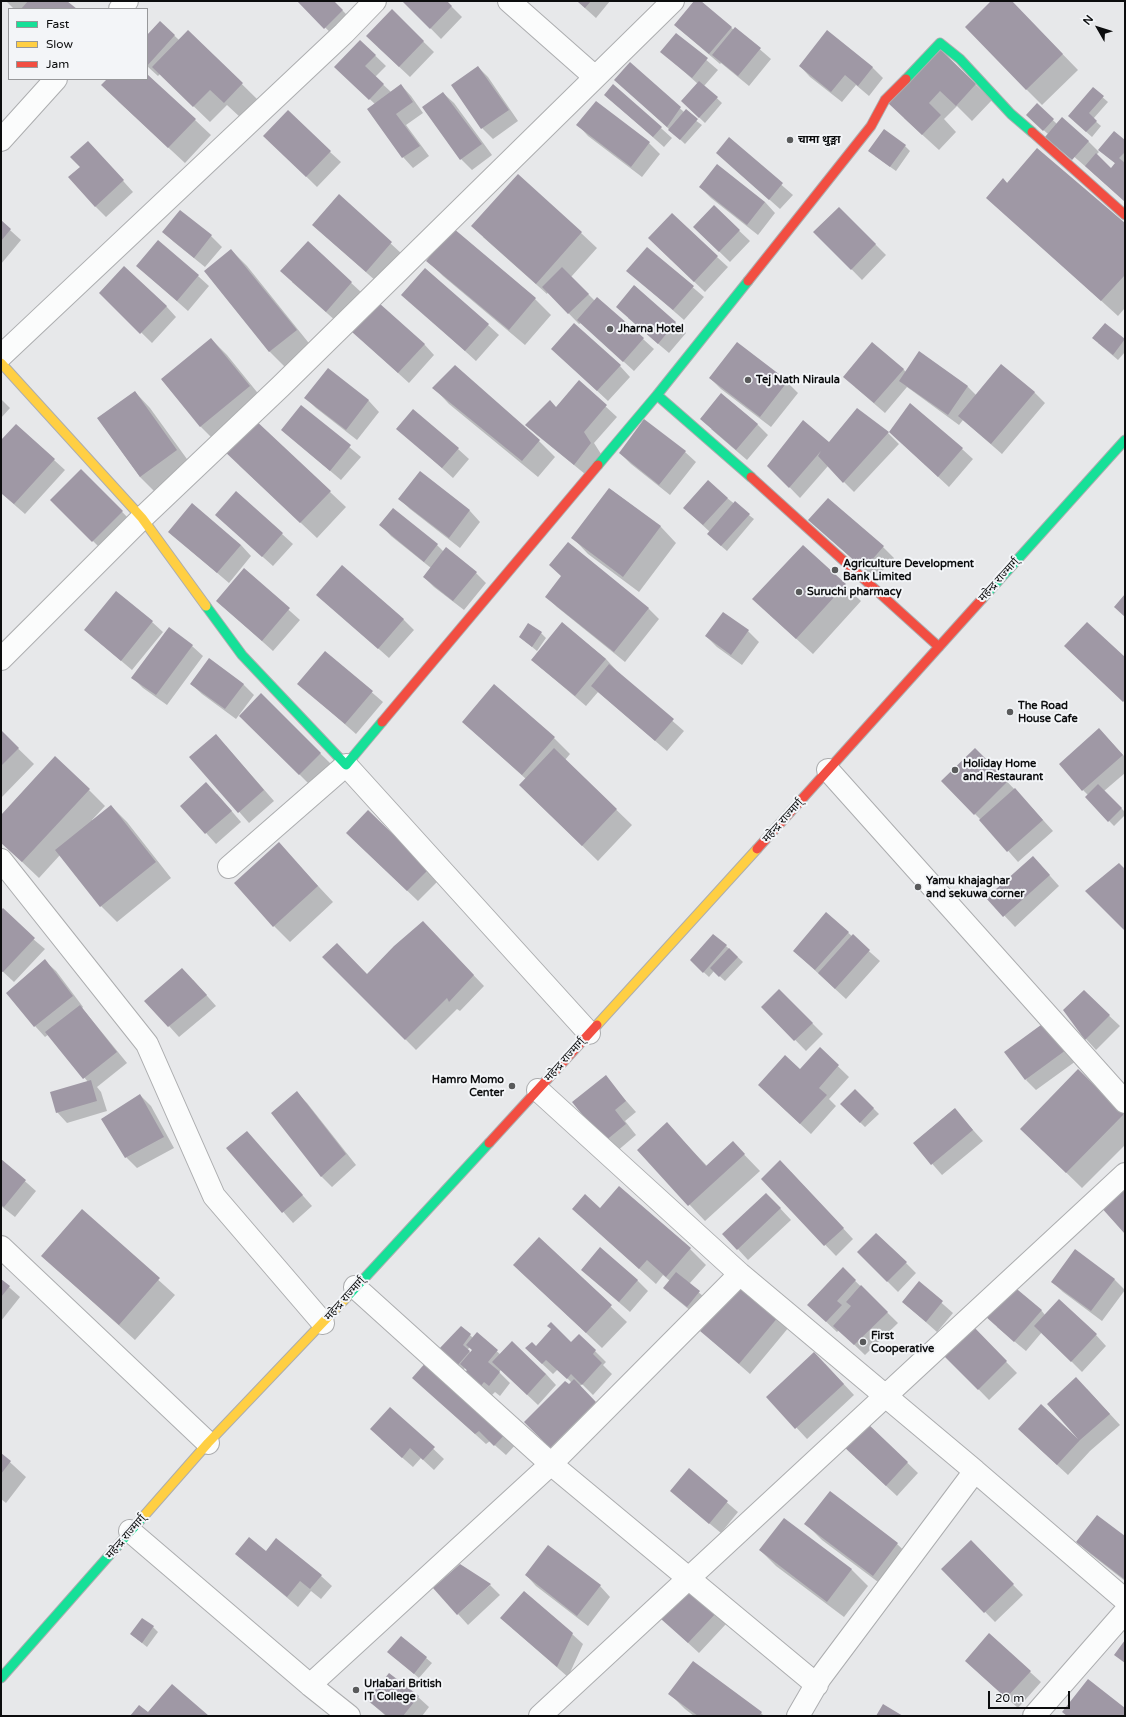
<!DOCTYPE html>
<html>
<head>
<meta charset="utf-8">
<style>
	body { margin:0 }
	#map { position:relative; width:1126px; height:1717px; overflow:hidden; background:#e7e8ea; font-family:"Varela Round",sans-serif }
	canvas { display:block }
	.frame { position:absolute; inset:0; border:2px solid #0c0d0e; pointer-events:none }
	.legend { position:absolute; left:8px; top:8px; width:140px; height:72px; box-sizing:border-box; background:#f3f5f8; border:1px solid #97989a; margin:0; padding:5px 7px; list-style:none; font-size:12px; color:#0c0d0e }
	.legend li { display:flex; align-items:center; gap:8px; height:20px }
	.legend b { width:20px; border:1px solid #97989a }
	.north { position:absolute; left:1078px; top:8px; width:40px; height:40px; -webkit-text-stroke:3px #f3f5f8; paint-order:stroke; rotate:309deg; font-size:11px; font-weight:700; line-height:16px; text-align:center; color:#0c0d0e }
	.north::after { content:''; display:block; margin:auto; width:14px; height:18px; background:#0c0d0e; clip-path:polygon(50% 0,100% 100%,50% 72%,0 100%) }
	.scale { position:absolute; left:988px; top:1691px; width:82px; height:18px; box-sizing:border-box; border:2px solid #0c0d0e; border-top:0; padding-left:5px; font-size:12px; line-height:14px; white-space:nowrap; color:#0c0d0e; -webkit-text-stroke:3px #f3f5f8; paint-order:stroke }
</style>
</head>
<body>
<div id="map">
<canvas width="1126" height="1717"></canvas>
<div class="frame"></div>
<ul class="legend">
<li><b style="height:5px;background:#16e098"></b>Fast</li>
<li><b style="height:5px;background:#ffcf43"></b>Slow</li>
<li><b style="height:5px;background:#f24e42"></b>Jam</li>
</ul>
<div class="north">N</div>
<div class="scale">20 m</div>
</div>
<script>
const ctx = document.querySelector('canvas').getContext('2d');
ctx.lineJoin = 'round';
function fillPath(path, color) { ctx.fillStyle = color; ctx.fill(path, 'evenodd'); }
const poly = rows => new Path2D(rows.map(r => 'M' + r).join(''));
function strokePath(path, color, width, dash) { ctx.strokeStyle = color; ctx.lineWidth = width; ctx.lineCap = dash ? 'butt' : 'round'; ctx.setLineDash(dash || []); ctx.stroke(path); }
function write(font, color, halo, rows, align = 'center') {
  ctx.font = font + ' "Varela Round","Noto Sans Devanagari",sans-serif'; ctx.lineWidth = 4; ctx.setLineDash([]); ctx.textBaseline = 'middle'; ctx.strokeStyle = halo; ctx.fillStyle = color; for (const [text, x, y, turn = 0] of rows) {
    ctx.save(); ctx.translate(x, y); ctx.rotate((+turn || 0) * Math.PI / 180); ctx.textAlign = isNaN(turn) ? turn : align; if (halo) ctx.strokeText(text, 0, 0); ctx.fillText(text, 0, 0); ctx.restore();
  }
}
fillPath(poly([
	[6,1,66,1,75,9,14,9],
	[298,1,333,1,353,21,336,38],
	[404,1,446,1,462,17,441,39],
	[577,1,610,1,596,18],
	[695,1,699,1,734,30,735,28,771,59,749,86,721,63,720,64,675,25],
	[993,1,1011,1,1078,70,1042,105,1026,89],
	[392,11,434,52,410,77,378,47],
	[160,22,179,40,188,31,258,100,241,118,227,105,210,122,160,74,158,76,147,66,147,37],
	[676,34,718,70,704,86,722,103,705,123,687,106,698,84,662,52],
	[360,41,386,66,375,77,391,92,401,85,411,96,423,113,406,125,429,156,413,168,403,157,375,104,346,77],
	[939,50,992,100,972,121,957,106,944,119,956,132,939,150,904,118],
	[630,63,684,112,702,125,685,144,616,80],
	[800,66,872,67,883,78,869,96,856,85,842,102,810,77],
	[478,67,488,77,518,121,493,139,482,128,452,85],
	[147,75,211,135,185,163,118,101,108,79,147,79],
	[613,85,672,138,664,147,605,95],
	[1093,89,1108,102,1093,119,1101,126,1092,137,1074,121],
	[443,93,454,103,492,155,472,170,461,159],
	[1037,105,1057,124,1088,141,1099,152,1096,155,1111,169,1116,164,1105,155,1125,142,1125,201,1032,120],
	[578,125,649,143,660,154,642,177,588,136],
	[729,139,793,195,780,209,717,153],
	[275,146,330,152,341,162,317,187],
	[905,146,910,151,896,171,875,156],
	[98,153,133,192,106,217,95,206],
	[1004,180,1008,184,1125,225,1125,308,1118,316,988,198],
	[700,187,765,202,775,213,758,235,711,198],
	[339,196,402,254,377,282,324,235],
	[714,207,750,241,730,262,694,227],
	[839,208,886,255,862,280,815,232],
	[1,222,21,240,1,264],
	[163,232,211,236,222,247,205,267,174,242],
	[581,233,597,248,571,277,595,301,643,339,654,349,634,371,581,323,579,324,548,292,547,294,483,237],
	[308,243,362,293,337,322,292,282],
	[647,248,704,297,684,320,628,271],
	[660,249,717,257,728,267,705,292],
	[231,250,247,266,312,347,286,368,270,352,205,271],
	[427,260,535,299,551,315,525,345,443,276],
	[137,266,198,276,209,286,188,311],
	[635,286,686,333,669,353,628,318],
	[101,293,166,306,176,317,152,343],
	[403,295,488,325,499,335,476,361],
	[1105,324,1125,340,1125,352,1118,360,1098,343],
	[353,332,424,344,434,355,409,383],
	[211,339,227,355,265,402,217,443,201,427,162,380],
	[737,343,787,382,798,393,771,427,721,389,710,378],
	[920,353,968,387,976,395,1034,392,1045,403,1002,454,963,420,959,425,907,387,885,413,855,387,903,369,906,372],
	[563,359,620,366,630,377,608,401],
	[455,367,539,441,555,457,538,477,449,404,434,388],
	[328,369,369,401,379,412,357,440,316,408,306,398],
	[579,382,617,417,594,443,601,454,585,474,537,435,526,425,556,408],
	[135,392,150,408,192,466,156,493,140,477,98,418],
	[1,399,10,408,1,418],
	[301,406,361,457,341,480,282,430],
	[857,409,888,433,899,444,854,492,828,466,800,498,768,465,829,443],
	[757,424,768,435,747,460,711,429],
	[398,429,458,449,469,459,453,478],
	[890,432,962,449,973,459,949,487],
	[1,441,54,460,65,470,25,514,1,493],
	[685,452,696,462,670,495,631,464,620,453],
	[239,465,330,492,346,507,317,538],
	[81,470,133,523,103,551,52,500],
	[420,472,470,511,480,522,460,548,410,509,400,499],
	[610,489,661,527,676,543,639,592,588,554,573,538],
	[727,498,754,519,727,551,713,539,710,532,684,508],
	[227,525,282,534,293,544,273,566],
	[381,525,437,545,444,552,476,573,486,583,464,610,434,587,424,577,431,568,391,536],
	[820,530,883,547,894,558,875,579],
	[169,532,241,545,251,556,229,583],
	[568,543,649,609,659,619,625,662,557,607,547,597,562,577],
	[803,546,861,601,813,654,770,615],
	[244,570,300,620,273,651,217,601],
	[318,595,403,619,414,630,389,658],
	[152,622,163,632,132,670,85,630],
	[562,623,606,659,616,670,615,671,684,731,667,751,598,692,586,706,532,660],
	[169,628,192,646,203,656,167,705,143,688,133,678],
	[748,631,759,642,742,665,717,647,706,636],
	[541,633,546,638,537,651,520,637],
	[325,652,383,702,356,734,299,684],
	[191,684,243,684,254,695,236,719,202,694],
	[494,686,554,738,570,754,565,760,632,825,598,861,536,801,526,779,463,722],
	[261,695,331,764,310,785,241,716],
	[1099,729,1125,757,1125,773,1104,791,1125,812,1125,815,1114,826,1086,797,1088,795,1083,790],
	[1,732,34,764,1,798],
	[226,746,274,801,249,823,191,757],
	[975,749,1025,800,1053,831,1018,862,981,820,942,781],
	[89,790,105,806,92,820,93,821,111,806,127,822,171,878,117,922,101,906,60,855,39,878,1,842,1,816],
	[217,794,241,822,216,844,182,806],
	[368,811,439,880,418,901,357,843],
	[279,844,333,902,290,942,274,926],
	[1043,868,1059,886,1015,927,988,898],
	[1,912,45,949,14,982,1,970],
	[826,913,880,961,846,999,794,951],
	[433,933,484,986,460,1011,457,1009,416,1050,324,957,367,975],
	[726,946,743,962,725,981,714,971,709,977,696,965],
	[45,961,56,971,83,1007,82,1008,127,1063,97,1087,101,1092,107,1111,67,1123,57,1112,88,1082,49,1034,45,1037,35,1026],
	[193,980,216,1006,179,1037,169,1026],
	[779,990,823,1034,806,1051,763,1007],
	[1084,992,1120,1026,1096,1050,1086,1039],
	[1056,1034,1076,1061,1036,1090,1026,1080],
	[820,1049,849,1077,829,1099,836,1106,811,1134,770,1096,800,1070],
	[1079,1071,1125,1116,1125,1145,1082,1188,1038,1145],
	[605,1077,636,1112,625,1121,636,1135,616,1152,605,1142],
	[855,1090,879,1114,865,1127,841,1104],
	[297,1093,307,1103,356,1165,332,1187,321,1176],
	[140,1095,151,1106,174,1148,137,1168,126,1157],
	[954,1109,983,1141,942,1175,914,1143],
	[667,1124,707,1166,733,1143,760,1171,705,1221,638,1150],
	[247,1132,312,1206,293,1223,228,1148],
	[1,1160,36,1191,15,1217,1,1206],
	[791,1172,853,1239,836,1256,762,1179],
	[777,1205,791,1220,748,1260,724,1234],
	[573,1209,600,1209,690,1249,706,1265,689,1284,704,1297,692,1312,669,1293,670,1281,663,1275,656,1284],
	[82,1211,175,1295,135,1340,42,1256],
	[539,1239,627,1322,602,1348,514,1265],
	[1075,1250,1115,1280,1125,1290,1102,1321,1063,1292,1052,1282],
	[858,1252,906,1263,916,1273,898,1292],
	[843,1269,898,1323,865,1355,839,1330,837,1332,819,1315],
	[582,1270,637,1280,648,1291,630,1312],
	[1,1280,20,1297,1,1321],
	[919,1283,953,1313,937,1332,903,1302],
	[740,1284,789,1327,750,1374,701,1331],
	[1041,1310,1045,1315,1096,1335,1106,1346,1082,1372,1042,1332,1026,1351,997,1327],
	[970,1325,1017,1373,989,1400,942,1352],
	[462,1327,473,1338,477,1334,501,1355,546,1374,556,1385,538,1405,501,1370,499,1372,510,1383,500,1396,495,1392,491,1396,476,1384,465,1368,463,1370,445,1355],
	[470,1347,473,1350,471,1353,467,1350],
	[536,1347,595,1351,606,1362,603,1365,612,1374,593,1395,582,1384,579,1387,606,1413,561,1458,526,1422,572,1383,558,1369,553,1374,537,1359],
	[825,1364,854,1395,807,1439,768,1397],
	[424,1388,518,1442,506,1455,490,1441,486,1444],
	[1087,1389,1120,1425,1090,1451,1068,1475,1030,1440,1078,1440],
	[390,1408,444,1459,434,1470,421,1458,413,1467,381,1439],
	[866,1423,918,1473,897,1496,855,1457],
	[1,1454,26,1477,6,1503,1,1499],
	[689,1470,738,1512,721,1533,682,1501],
	[1097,1516,1125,1538,1125,1581,1088,1552,1077,1542],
	[784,1519,852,1570,868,1586,844,1617,776,1566,760,1550],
	[806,1524,897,1544,913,1559,890,1591,822,1540],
	[971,1542,1023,1595,995,1622,943,1569],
	[266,1553,321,1576,332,1586,321,1599,311,1591,298,1607,236,1554],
	[526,1575,600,1586,610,1597,588,1626,536,1586],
	[490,1585,500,1595,468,1625,458,1614],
	[690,1589,726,1624,699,1653,673,1629],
	[153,1627,158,1632,147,1647,137,1639],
	[512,1628,572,1634,583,1644,568,1677],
	[401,1637,432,1663,419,1678,394,1657],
	[694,1663,761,1713,764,1716,694,1716,685,1709,670,1694],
	[977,1671,1030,1672,1041,1682,1018,1708],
	[418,1697,429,1707,422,1716,386,1716,368,1700]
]), '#0003');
fillPath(poly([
	[28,1,67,1,77,9,21,9],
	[297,1,334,1,343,10,324,29],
	[402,1,447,1,452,6,430,29],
	[577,1,591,1,585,8],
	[694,1,701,1,732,27,709,54,674,25],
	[991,1,1012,1,1063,54,1026,90,965,27],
	[392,9,424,41,399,67,366,36],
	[160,21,175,35,147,66,147,35],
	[735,27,761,48,738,76,712,55],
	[188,30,243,83,224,103,210,90,193,107,152,67],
	[827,30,873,67,858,86,845,75,831,92,799,66],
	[676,33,708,58,692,78,660,52],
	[360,40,376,55,365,66,384,84,369,100,334,67],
	[939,48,976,84,956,106,940,91,929,103,941,115,922,135,887,102],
	[630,62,681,107,667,127,614,80],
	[478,66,509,110,481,129,451,85],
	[147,74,196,119,168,148,101,85,107,79,147,79],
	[699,81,718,97,699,118,681,101],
	[401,84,413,102,396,114,420,146,402,158,367,109],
	[613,84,662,127,653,137,604,95],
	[1093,87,1104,96,1089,113,1097,121,1086,132,1068,116],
	[443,92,482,144,460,160,422,107],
	[596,101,650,142,631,167,576,125],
	[1037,103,1054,119,1043,131,1026,115],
	[686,109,698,119,680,140,668,130],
	[288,110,331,151,306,177,263,136],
	[1062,117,1089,141,1072,160,1045,137],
	[884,129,906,145,890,167,868,151],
	[1114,131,1125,140,1125,152,1119,158,1125,163,1125,202,1085,166,1096,153,1111,168,1115,163,1098,150],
	[729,137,783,183,769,200,716,153],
	[88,141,124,180,95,207,68,177,80,167,70,157],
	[1037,148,1125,223,1125,275,1101,301,986,198,1003,178,1007,183],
	[717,164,765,202,747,225,699,187],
	[518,174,582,232,536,284,471,226],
	[339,194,392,242,366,272,312,225],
	[714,205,740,230,719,252,693,227],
	[839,207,876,244,851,270,813,232],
	[180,210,212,235,194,258,162,232],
	[672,213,718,256,694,282,648,238],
	[1,220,11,229,1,241],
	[453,228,536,298,509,330,426,261],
	[158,240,199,275,177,301,136,266],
	[308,241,352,282,326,312,280,271],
	[647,247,694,286,673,310,626,271],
	[231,249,297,330,269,352,204,271],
	[124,266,167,306,140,334,99,293],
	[562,267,589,294,568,314,542,287],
	[425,268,489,324,465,351,401,295],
	[634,285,676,322,658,344,616,307],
	[597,297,644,338,623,362,577,320],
	[379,303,425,344,398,373,352,332],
	[574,323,621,365,597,391,551,349],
	[1105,323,1125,339,1113,355,1092,338],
	[211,338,250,386,200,427,161,379],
	[737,342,788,381,760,417,709,378],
	[872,342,904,369,874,403,843,377],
	[919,351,968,386,948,415,899,381],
	[1001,364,1035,392,991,444,958,416],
	[455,365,540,440,522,461,432,388],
	[328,368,369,400,346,430,304,398],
	[579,380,607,405,584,432,591,443,574,465,525,425,550,400,556,407],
	[135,391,177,450,140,477,97,418],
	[721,393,758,424,736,450,700,419],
	[910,403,963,448,938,477,889,432],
	[301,405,351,445,330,471,281,430],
	[857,408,889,432,843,483,818,456,821,451,789,488,767,466,803,420,829,442],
	[413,409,459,448,442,468,396,429],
	[252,417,331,491,300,523,222,449],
	[644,419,686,451,659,485,619,453],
	[16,424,55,459,14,504,1,493,1,440],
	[81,469,123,511,92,542,50,500],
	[420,471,470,510,449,538,398,499],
	[708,480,728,498,703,525,683,508],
	[609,488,661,526,623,577,571,538],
	[236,491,283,533,262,557,215,515],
	[828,498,884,546,864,569,808,520],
	[735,501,750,514,721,546,707,534],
	[192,503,241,545,217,573,168,532],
	[393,508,438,544,424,562,379,525],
	[568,542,649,608,614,652,545,597,561,576,549,565],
	[803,545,846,584,796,639,752,599],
	[446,547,477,572,453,601,423,577],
	[342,565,404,619,378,649,316,595],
	[244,568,290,608,262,641,216,601],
	[116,591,153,621,121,661,84,630],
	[1125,594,1125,617,1114,607],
	[723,612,749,630,731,655,705,636],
	[562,622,606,659,575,696,531,660],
	[1087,622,1125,657,1125,700,1123,702,1064,646],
	[528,623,542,632,532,647,519,637],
	[169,627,193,645,156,695,131,678],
	[325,651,373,691,345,724,297,684],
	[209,658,244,684,225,709,190,684],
	[609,664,674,719,655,741,591,686],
	[494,684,555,737,522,775,462,722],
	[261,693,321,753,299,775,239,716],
	[1099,728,1123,755,1082,791,1059,764],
	[1,730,19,748,1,766],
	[216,734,264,790,238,813,189,757],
	[554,748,617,809,582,846,519,785],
	[975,748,1008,781,974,815,941,781],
	[55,756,90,789,22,862,1,843,1,815],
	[206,782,232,811,205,834,180,806],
	[1098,784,1122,808,1108,822,1085,797],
	[1015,788,1043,820,1007,852,979,820],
	[111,805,156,862,100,907,55,850],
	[368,810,429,869,407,891,346,833],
	[279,842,318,886,273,927,234,883],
	[1033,856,1050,875,1003,917,986,898],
	[1119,863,1125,869,1125,931,1085,891],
	[3,908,35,938,3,972,1,971,1,910],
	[826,912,849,932,815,970,793,951],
	[423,921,474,975,449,1002,447,998,405,1040,322,957,337,943,367,974,394,946],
	[713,934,727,945,703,973,690,960],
	[853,934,870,950,835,989,818,973],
	[729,948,738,957,719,977,710,968],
	[45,959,73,996,34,1027,6,993],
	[182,968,207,995,168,1027,144,1001],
	[779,989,813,1023,794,1041,761,1007],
	[1084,990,1110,1015,1085,1040,1063,1010],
	[80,1005,117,1052,83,1079,45,1032],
	[1045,1022,1066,1050,1025,1080,1004,1052],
	[820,1047,839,1065,819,1088,827,1095,800,1124,758,1085,785,1055,800,1069],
	[1078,1069,1124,1114,1066,1173,1020,1129],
	[606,1075,626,1101,615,1110,626,1124,604,1142,572,1102],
	[91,1080,97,1101,56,1113,50,1092],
	[855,1089,874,1108,860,1123,840,1104],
	[297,1091,346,1154,321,1177,271,1113],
	[140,1094,164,1137,125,1158,101,1119],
	[955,1108,973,1130,931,1165,913,1143],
	[667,1122,706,1166,733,1141,745,1154,688,1206,637,1150],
	[247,1131,303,1195,282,1213,226,1148],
	[1,1159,26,1180,4,1207,1,1205],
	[780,1160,844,1228,824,1246,761,1179],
	[1125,1182,1125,1234,1099,1205],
	[619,1186,691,1248,666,1277,647,1260,639,1269,572,1209,585,1194,600,1208],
	[766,1193,781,1208,737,1250,722,1234],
	[82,1209,160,1278,119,1325,41,1256],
	[876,1233,907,1262,887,1282,857,1252],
	[539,1237,612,1305,586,1333,513,1265],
	[600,1247,638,1280,619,1302,581,1270],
	[1075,1249,1115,1279,1091,1311,1051,1282],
	[843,1267,856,1280,837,1301,842,1305,826,1322,807,1305],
	[676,1272,700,1291,687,1307,663,1288],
	[1,1279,10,1286,1,1297],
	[919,1281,943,1301,926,1322,902,1302],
	[740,1283,779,1316,739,1364,700,1331],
	[861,1285,888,1312,854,1345,833,1326,851,1306,846,1302],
	[1012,1285,1042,1310,1014,1342,985,1316],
	[1059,1299,1097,1334,1071,1362,1034,1326],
	[551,1322,571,1342,579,1334,596,1350,593,1354,602,1363,582,1385,571,1374,567,1379,546,1360,542,1364,525,1348,532,1342,536,1346,551,1329,547,1326],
	[970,1323,1007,1361,978,1390,940,1352],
	[461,1326,471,1334,463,1345,470,1351,457,1366,438,1350],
	[477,1332,498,1350,488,1362,500,1372,489,1386,484,1382,480,1387,464,1374,467,1370,460,1364,472,1350,466,1345],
	[512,1341,546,1374,527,1395,492,1362],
	[814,1352,844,1384,795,1429,766,1397],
	[428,1360,508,1431,494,1446,479,1431,475,1434,412,1378],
	[1076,1377,1110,1414,1080,1440,1057,1465,1018,1429,1041,1404,1078,1439,1047,1404],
	[574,1379,596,1402,550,1448,524,1422,565,1381,569,1384],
	[390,1407,435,1447,423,1460,410,1448,402,1458,370,1429],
	[866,1422,908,1462,886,1486,843,1446],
	[1,1453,11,1461,1,1474],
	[689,1468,728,1501,709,1524,670,1491],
	[830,1491,898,1543,873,1576,804,1524],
	[1097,1515,1125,1536,1124,1579,1076,1542],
	[784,1518,852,1569,827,1602,759,1550],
	[249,1537,266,1551,276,1538,322,1575,310,1589,300,1581,287,1597,235,1554],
	[971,1540,1014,1584,984,1613,941,1569],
	[548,1545,601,1585,577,1616,525,1575],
	[460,1564,491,1584,457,1615,433,1588],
	[690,1587,717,1612,688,1643,661,1619],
	[524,1591,573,1633,557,1667,500,1618],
	[142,1618,154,1626,142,1643,130,1634],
	[989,1633,1031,1671,1006,1698,965,1661],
	[401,1636,427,1657,414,1674,387,1652],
	[1125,1640,1125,1663,1114,1655],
	[693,1661,762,1712,759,1716,698,1716,668,1694],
	[389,1673,419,1696,403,1716,387,1716,367,1700],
	[1088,1679,1125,1708,1125,1716,1067,1716,1062,1712],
	[172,1684,209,1716,130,1716,139,1705,148,1712],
	[883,1704,903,1716,876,1716]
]), '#9f98a5');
const street = poly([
	[509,1,595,77],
	[120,9,127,1],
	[1,140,56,79],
	[1,356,344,33,375,1],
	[1,659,142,518,280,387,673,1],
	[828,770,1125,1102],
	[1,860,147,1044,214,1196,323,1323],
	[229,867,346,765,589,1033],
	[538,1090,740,1274,975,1471,820,1678,798,1716],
	[1,1247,208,1443],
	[355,1287,551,1464,817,1685],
	[975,1471,1125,1600],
	[130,1531,310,1685,349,1716],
	[310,1685,551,1464,740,1274],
	[540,1716,1125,1174],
	[1034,1716,1125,1612]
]);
const fast = poly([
	[906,79,940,43,960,59,1011,114,1032,132],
	[748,281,657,395,751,477],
	[598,465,657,395],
	[982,599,1125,440],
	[206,606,242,655,346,765,382,722],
	[347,1297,489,1143],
	[1,1678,143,1517]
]);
const slow = poly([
	[1,363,142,518,206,606],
	[597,1025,757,849],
	[143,1517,208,1443,347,1297]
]);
const jam = poly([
	[1032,132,1125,215],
	[748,281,871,126,885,100,906,79],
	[751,477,939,647],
	[382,722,598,465],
	[757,849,982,599],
	[489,1143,597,1025]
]);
strokePath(street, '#acadaf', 24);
strokePath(fast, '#acadaf', 11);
strokePath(slow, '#acadaf', 11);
strokePath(jam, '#acadaf', 11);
strokePath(street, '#fbfcfc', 22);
strokePath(fast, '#16e098', 9);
strokePath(slow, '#ffcf43', 9);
strokePath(jam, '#f24e42', 9);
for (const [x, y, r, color] of [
	[790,140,4,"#595a5b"],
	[610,329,4,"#595a5b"],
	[748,380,4,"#595a5b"],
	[835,570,4,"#595a5b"],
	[799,592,4,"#595a5b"],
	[1010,712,4,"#595a5b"],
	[955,770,4,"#595a5b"],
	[918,887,4,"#595a5b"],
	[512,1086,4,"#595a5b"],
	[863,1342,4,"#595a5b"],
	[356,1690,4,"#595a5b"]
]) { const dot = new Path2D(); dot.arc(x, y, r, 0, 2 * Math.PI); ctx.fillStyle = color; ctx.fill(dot); strokePath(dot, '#f3f5f8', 1.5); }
write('bold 11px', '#0c0d0e', '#f3f5f8', [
	["चामा थुङ्मा",798,140],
	["Jharna Hotel",618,329],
	["Tej Nath Niraula",756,380],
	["Agriculture Development",843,564],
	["Bank Limited",843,577],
	["Suruchi pharmacy",807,592],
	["The Road",1018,706],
	["House Cafe",1018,719],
	["Holiday Home",963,764],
	["and Restaurant",963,777],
	["Yamu khajaghar",926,881],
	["and sekuwa corner",926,894],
	["Hamro Momo",504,1080,"right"],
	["Center",504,1093,"right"],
	["First",871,1336],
	["Cooperative",871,1349],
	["Urlabari British",364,1684],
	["IT College",364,1697]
], 'left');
write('11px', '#0c0d0e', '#f3f5f8', [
	["महेन्द्र राज्मार्ग्",999,580,-48],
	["महेन्द्र राज्मार्ग्",783,821,-48],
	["महेन्द्र राज्मार्ग्",565,1060,-48],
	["महेन्द्र राज्मार्ग्",345,1299,-48],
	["महेन्द्र राज्मार्ग्",126,1537,-49]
]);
</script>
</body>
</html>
